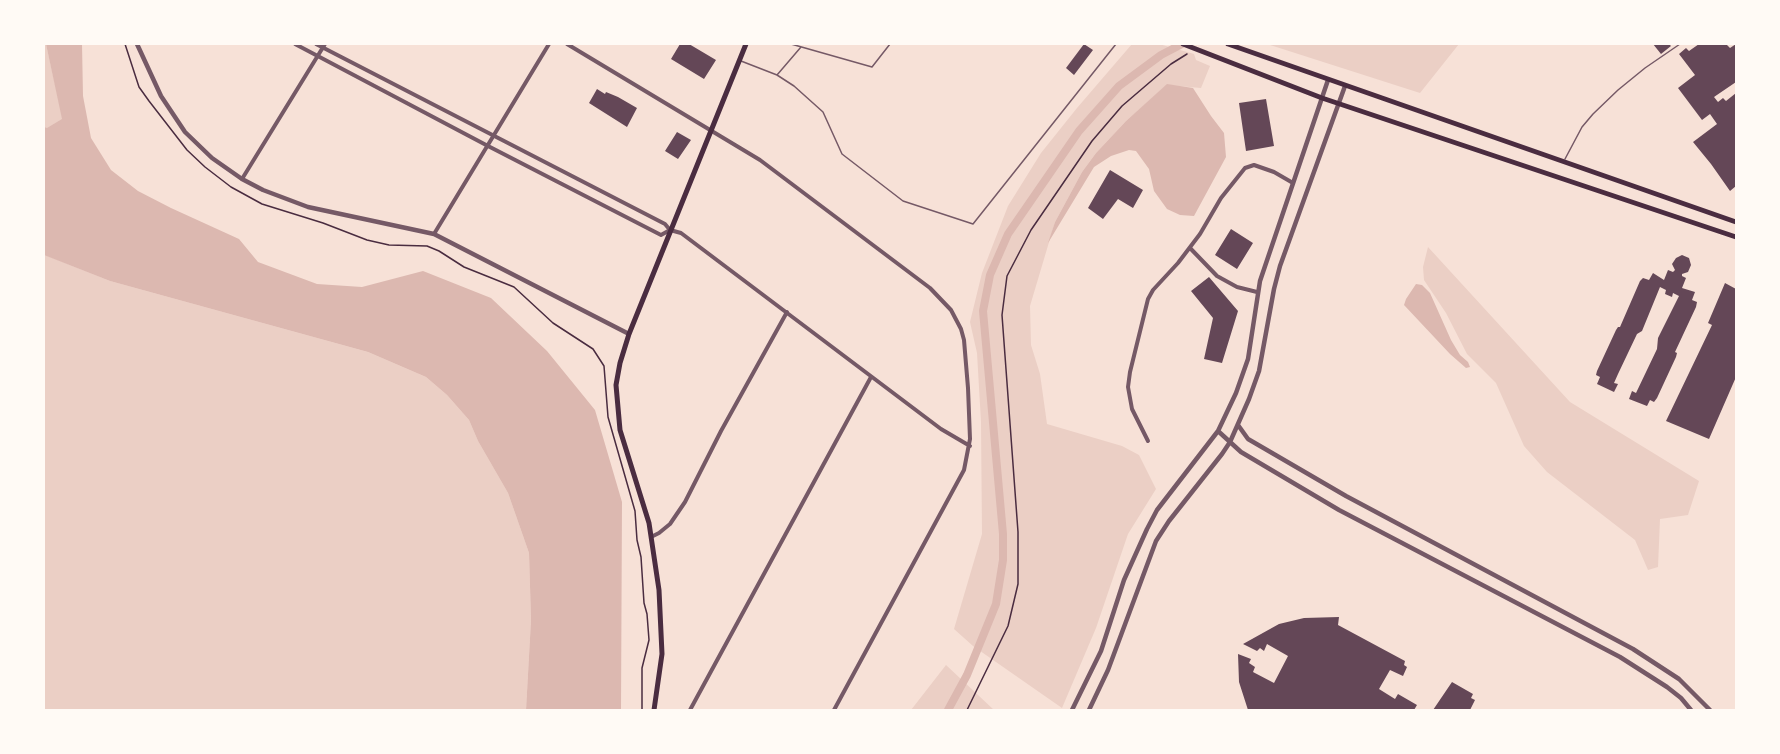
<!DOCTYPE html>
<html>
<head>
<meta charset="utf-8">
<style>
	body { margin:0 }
	#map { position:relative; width:1780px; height:754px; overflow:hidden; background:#f7e1d7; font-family:Georgia,serif }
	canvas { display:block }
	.frame { position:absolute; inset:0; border:45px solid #fffaf5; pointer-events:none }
</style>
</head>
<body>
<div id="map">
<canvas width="1780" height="754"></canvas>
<div class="frame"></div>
</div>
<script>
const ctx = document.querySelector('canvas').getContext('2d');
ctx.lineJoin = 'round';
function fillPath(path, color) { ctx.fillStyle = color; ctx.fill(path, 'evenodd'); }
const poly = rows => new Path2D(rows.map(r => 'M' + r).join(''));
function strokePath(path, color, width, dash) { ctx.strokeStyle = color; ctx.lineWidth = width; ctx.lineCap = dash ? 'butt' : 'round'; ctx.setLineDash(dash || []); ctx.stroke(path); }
fillPath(poly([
	[44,44,46,44,63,120,47,129,44,127],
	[1132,44,1159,44,1194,54,1196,60,1210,66,1201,88,1167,85,1126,121,1096,153,1082,172,1055,222,1030,306,1031,345,1040,374,1047,424,1122,446,1139,455,1156,489,1128,534,1096,628,1062,708,973,646,954,629,982,534,981,422,977,353,970,322,982,273,1008,206,1041,153,1077,108],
	[1267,44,1459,44,1420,93],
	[1428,247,1570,402,1699,481,1688,515,1660,519,1658,567,1648,570,1635,540,1547,472,1524,446,1496,383,1467,354,1446,313,1424,280,1423,267],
	[45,255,110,281,368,352,426,377,447,395,469,420,478,441,508,493,529,553,531,620,526,710,44,710],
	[946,665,994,710,911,710]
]), '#ebcfc5');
fillPath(poly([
	[46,44,82,44,83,96,91,138,111,170,138,191,171,208,239,239,258,262,317,284,362,287,423,271,491,298,547,351,595,410,622,502,621,710,526,710,531,620,529,553,508,493,478,441,469,420,447,395,426,377,368,352,110,281,44,255,44,127,47,128,62,119],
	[1167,84,1193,88,1211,116,1224,133,1226,157,1194,216,1180,215,1167,209,1154,191,1149,169,1136,151,1129,150,1111,156,1094,167,1048,243,1055,222,1082,172,1096,153,1126,121],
	[1416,284,1422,285,1430,293,1451,340,1460,355,1468,362,1470,367,1466,368,1450,354,1404,305,1406,299]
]), '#dcb8b0');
strokePath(poly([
	[948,710,967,675,996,604,1003,560,1003,534,983,311,990,275,1008,234,1079,131,1119,86,1161,55,1182,44]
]), '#dcb8b0', 8);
fillPath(poly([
	[680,44,689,44,716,60,704,79,671,59],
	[1084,44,1093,50,1074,75,1066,68],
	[1653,44,1669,44,1671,46,1661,54],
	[1699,44,1726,44,1730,48,1736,44,1736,82,1714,97,1718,102,1723,98,1726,101,1736,93,1736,186,1730,191,1711,164,1693,142,1717,124,1710,114,1702,120,1678,88,1695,75,1679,54,1686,48,1689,51],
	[597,89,605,94,606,92,618,97,637,108,627,127,589,103],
	[1266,99,1274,146,1246,151,1239,103],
	[677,132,691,140,678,159,665,151],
	[1110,170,1143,190,1133,208,1118,199,1103,219,1088,208],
	[1231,229,1253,243,1237,269,1215,255],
	[1682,255,1689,258,1691,265,1688,272,1682,274,1682,276,1686,278,1682,288,1695,292,1692,300,1697,302,1696,307,1675,352,1677,353,1676,357,1657,398,1654,402,1650,400,1647,406,1629,399,1632,391,1636,393,1657,349,1658,338,1679,296,1673,293,1672,297,1665,294,1666,290,1660,287,1642,331,1637,334,1618,374,1614,383,1618,384,1614,392,1597,384,1600,377,1596,375,1597,371,1616,330,1618,327,1620,327,1640,281,1643,278,1649,280,1653,273,1664,280,1668,270,1673,272,1675,270,1672,264,1676,258],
	[1209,277,1238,311,1222,363,1204,359,1213,318,1191,291],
	[1725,283,1736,289,1736,377,1709,439,1666,421,1712,325,1708,323],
	[1339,617,1338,625,1405,661,1404,665,1407,667,1403,676,1390,670,1379,689,1395,699,1398,694,1417,705,1414,710,1248,710,1239,682,1238,654,1251,659,1249,663,1255,667,1253,672,1274,683,1288,656,1267,644,1264,651,1260,648,1257,651,1243,644,1279,624,1304,618],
	[1452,682,1473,694,1471,698,1475,700,1470,710,1433,710]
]), '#644757');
strokePath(poly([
	[125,44,139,87,149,101,187,150,205,167,231,187,262,204,323,223,367,240,389,245,427,246,439,251,464,267,514,287,553,323,593,349,604,366,608,417,635,511,637,540,641,557,644,603,647,614,649,640,642,668,642,710],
	[967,710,1008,626,1018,584,1018,532,1002,315,1007,276,1031,230,1092,141,1122,106,1171,64,1187,54]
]), '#4a2c40', 1.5);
strokePath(poly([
	[791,44,872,67,890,44],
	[741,61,777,75,794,86,823,112,842,154,903,201,973,224,1116,44],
	[777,75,801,47],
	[1565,159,1582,127,1593,114,1618,90,1645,68,1680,44]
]), '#755966', 1.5);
strokePath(poly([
	[295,44,488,146,661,235,670,230,681,233,941,429,970,446],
	[316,44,665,224,670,230],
	[567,44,760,160,930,288,951,310,961,329,964,340,968,388,970,439,964,470,834,710],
	[242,179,325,44],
	[434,234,549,44],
	[1190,248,1217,276,1237,287,1257,292],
	[1148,441,1132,409,1128,387,1130,372,1148,299,1153,290,1178,263,1200,234,1221,198,1245,168,1254,165,1274,172,1293,183],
	[651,537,659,533,670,524,685,502,721,431,787,312],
	[690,710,871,377]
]), '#755966', 4);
strokePath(poly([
	[137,44,161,96,185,132,212,158,242,179,263,190,308,207,434,234,629,334],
	[1238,425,1248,439,1346,496,1633,649,1679,679,1710,710],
	[1218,431,1241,452,1339,510,1620,657,1667,687,1681,698,1691,710],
	[1072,710,1101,651,1124,580,1147,529,1157,510,1218,431,1236,393,1248,359,1260,281,1328,80],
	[1089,710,1108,670,1156,541,1169,521,1222,454,1230,442,1249,399,1259,371,1274,289,1280,266,1345,86]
]), '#755966', 4.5);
strokePath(poly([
	[654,710,662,654,659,590,649,523,620,430,616,385,620,363,629,334,746,44]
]), '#4a2c40', 5);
strokePath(poly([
	[1183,44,1322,98,1736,237],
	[1228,44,1736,222]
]), '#4a2c40', 5);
</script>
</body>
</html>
